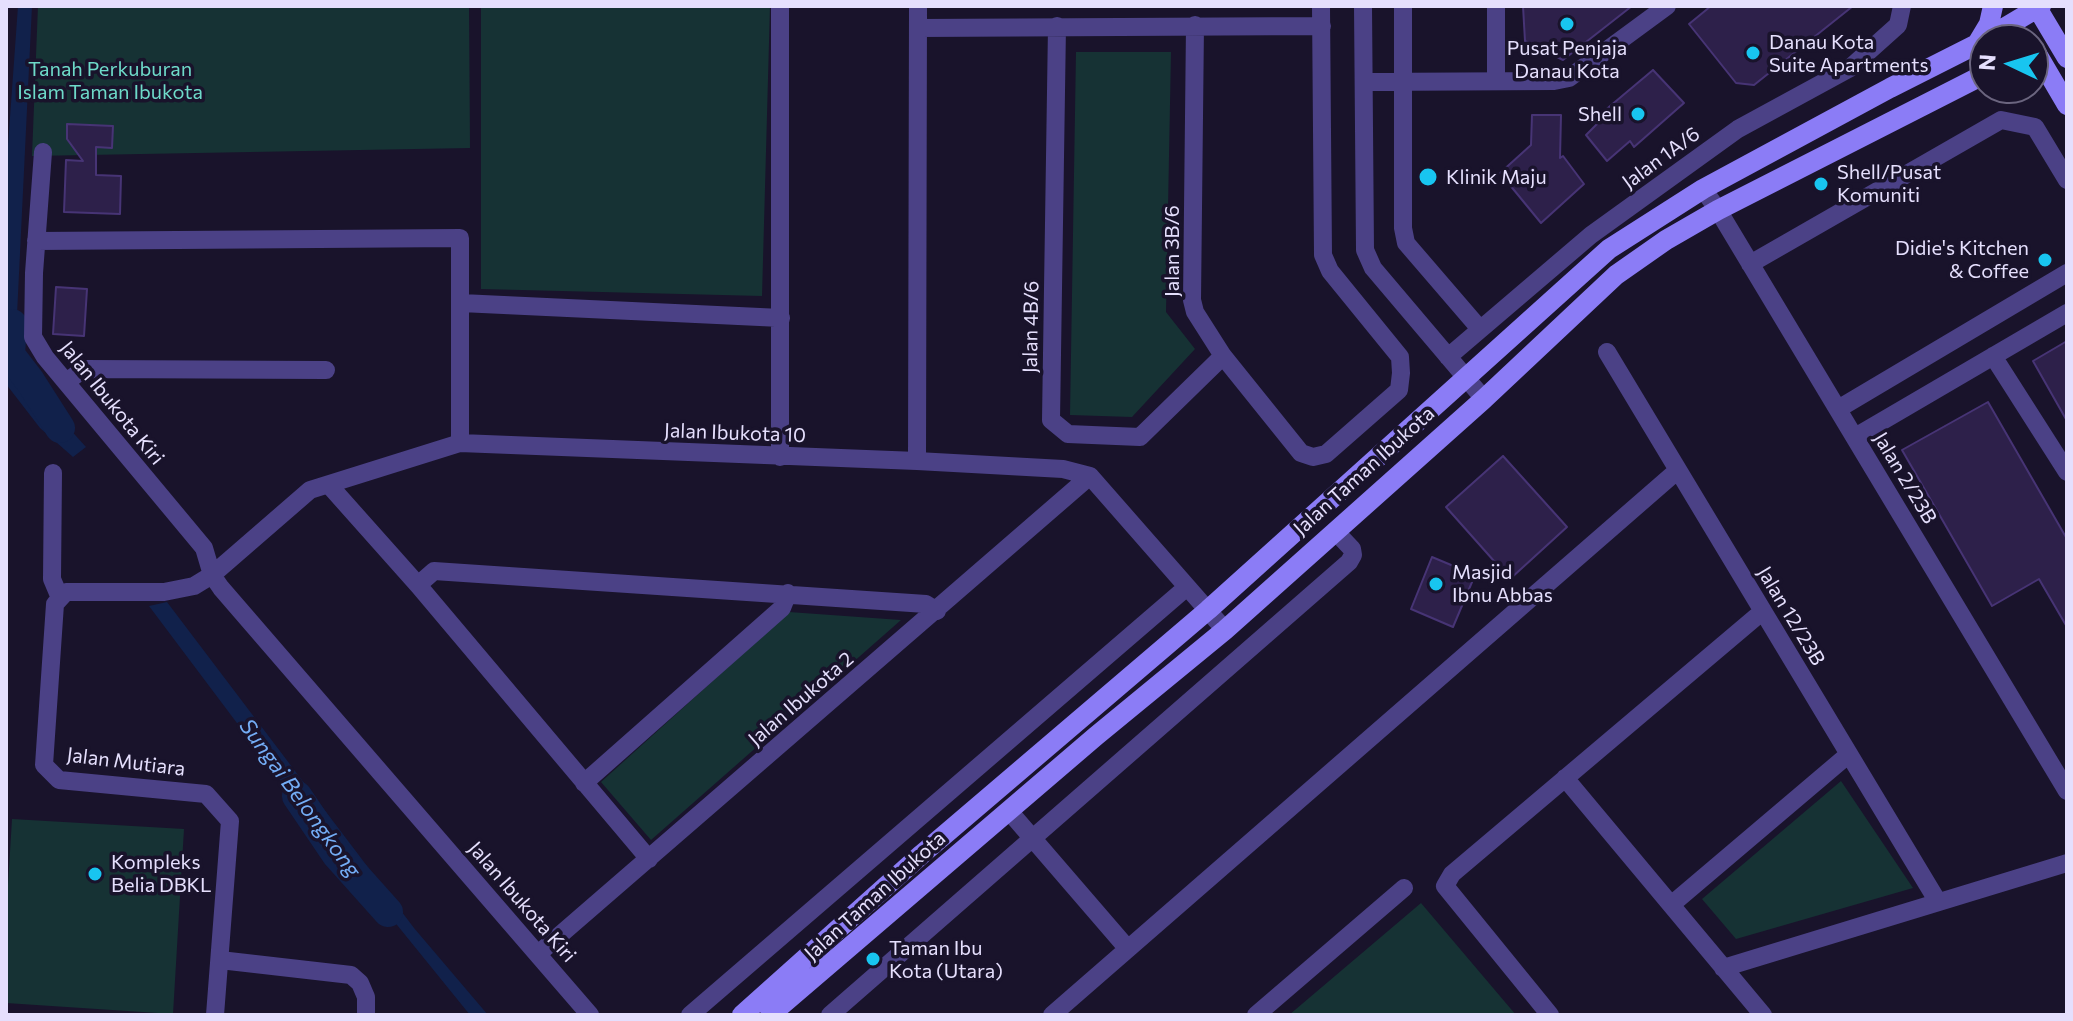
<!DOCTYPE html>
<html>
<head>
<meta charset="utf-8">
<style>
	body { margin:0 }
	#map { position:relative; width:2073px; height:1021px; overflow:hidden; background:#19132b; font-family:Commissioner,sans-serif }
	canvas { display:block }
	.frame { position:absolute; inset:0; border:8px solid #e5dffd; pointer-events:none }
	.north { position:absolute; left:1969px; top:24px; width:80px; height:80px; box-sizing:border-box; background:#19132b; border:2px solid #6b657f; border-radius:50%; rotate:274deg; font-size:22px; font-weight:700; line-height:32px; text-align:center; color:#e5dffd }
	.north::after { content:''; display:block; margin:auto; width:28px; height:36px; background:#18c5f0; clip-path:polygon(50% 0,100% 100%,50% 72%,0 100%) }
</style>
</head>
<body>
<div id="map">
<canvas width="2073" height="1021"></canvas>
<div class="frame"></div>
<div class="north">N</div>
</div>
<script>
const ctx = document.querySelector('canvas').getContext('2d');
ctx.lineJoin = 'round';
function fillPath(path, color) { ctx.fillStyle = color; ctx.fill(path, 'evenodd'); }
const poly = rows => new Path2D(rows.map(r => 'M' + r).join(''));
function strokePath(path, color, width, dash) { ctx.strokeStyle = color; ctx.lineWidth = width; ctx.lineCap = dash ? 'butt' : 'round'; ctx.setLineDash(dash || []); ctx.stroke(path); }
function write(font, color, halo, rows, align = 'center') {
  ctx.font = font + ' Commissioner,sans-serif'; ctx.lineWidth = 7; ctx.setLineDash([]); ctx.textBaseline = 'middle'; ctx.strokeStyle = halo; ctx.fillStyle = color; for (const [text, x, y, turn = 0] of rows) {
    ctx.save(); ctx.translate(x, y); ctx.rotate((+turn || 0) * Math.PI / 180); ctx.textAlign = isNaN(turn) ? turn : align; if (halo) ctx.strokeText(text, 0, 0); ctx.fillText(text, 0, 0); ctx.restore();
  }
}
fillPath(poly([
	[38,6,469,6,470,148,32,156],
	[481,6,770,6,762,296,481,289],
	[1076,52,1171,52,1166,312,1195,349,1132,417,1070,415],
	[789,612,901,620,651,840,601,782],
	[1841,781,1913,888,1736,939,1702,899],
	[12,819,184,829,173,1014,6,1003,6,918],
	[1421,903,1516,1015,1289,1015]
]), '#163234');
fillPath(poly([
	[18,6,32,6,15,356,18,372,86,447,73,457,40,428,6,384,6,173],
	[167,602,414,928,488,1015,470,1015,282,783,149,606]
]), '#11214b');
strokePath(poly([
	[12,324,10,355,30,381,60,428],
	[297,796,337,855,388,912]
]), '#11214b', 30);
const building = poly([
	[1523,6,1632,6,1563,60,1525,41,1523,6],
	[1711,6,1853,6,1754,85,1736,83,1689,24,1711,6],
	[1653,70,1684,103,1634,147,1630,141,1607,161,1586,135,1605,116,1603,112,1653,70],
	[1532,115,1561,115,1560,158,1563,156,1584,184,1541,223,1500,173,1531,145,1532,115],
	[67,124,113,126,112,148,96,147,96,175,121,176,120,214,64,212,66,160,83,161,67,139,67,124],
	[56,287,87,289,84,336,53,334,56,287],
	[2067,341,2067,421,2033,361,2067,341],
	[1988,402,2067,539,2067,627,2039,579,1992,606,1902,450,1988,402],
	[1503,456,1567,527,1510,579,1446,507,1503,456],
	[1432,557,1475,575,1453,627,1411,609,1432,557]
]);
fillPath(building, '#2d204a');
strokePath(building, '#473475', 2);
strokePath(poly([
	[1363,6,1365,250,1373,268,1484,399],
	[1403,6,1403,228,1406,243,1480,329],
	[1496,6,1496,81],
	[1195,25,1192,300,1195,312,1223,356,1301,453,1313,457,1326,454,1399,390,1401,373,1400,357,1330,271,1323,255,1321,6],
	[1057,26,1051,420,1068,434,1140,437,1223,356],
	[918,28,1322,26],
	[1364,82,1554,81,1569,78,1667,6],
	[43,152,34,273,33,337,45,357,204,548,212,575,221,588,590,1015],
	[1703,189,1718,210,2067,791],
	[36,241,460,238,460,443],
	[1750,264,2001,120,2035,127,2067,180],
	[461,303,781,318],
	[1607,352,1938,902],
	[1993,356,2067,472],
	[1448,357,1591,235,1738,129,1850,68,1898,25,1902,6],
	[66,382,84,369,326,370],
	[1838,409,2067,273],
	[1855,437,2067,313],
	[780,457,780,6],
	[917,461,918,6],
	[53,473,52,579,60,598],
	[329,485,418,585,649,859],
	[418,585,434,571,926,604,937,611],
	[1565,778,1763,1015],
	[584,783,782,608,788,593],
	[1009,811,1128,949],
	[1671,905,1849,754],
	[538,954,1090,476],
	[220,960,351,975,360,983,366,997,366,1015],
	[1723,968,2067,863],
	[215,1015,230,821,206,794,59,780,44,765,55,604,66,592,164,592,194,586,212,575,310,490,460,443,917,461,1063,469,1090,476,1225,630],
	[690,1015,1187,587],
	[830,1015,1349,562,1353,555,1352,549,1335,531],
	[1052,1015,1678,470],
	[1256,1015,1404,888],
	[1550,1015,1445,886,1452,874,1763,611]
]), '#4b4186', 18);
strokePath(poly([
	[2036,6,2067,58],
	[1977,44,1989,24,1993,6],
	[2033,47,2067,105],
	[742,1015,922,854,1208,610,1609,249,1703,189,1890,88,1977,44,2041,6],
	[770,1015,1096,736,1225,630,1484,399,1616,275,1666,240,1718,210,1985,74]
]), '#8b7cf6', 20);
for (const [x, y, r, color] of [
	[1567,24,8,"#18c5f0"],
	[1753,53,8,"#18c5f0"],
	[1638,114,8,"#18c5f0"],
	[1428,177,10,"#18c5f0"],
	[1821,184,8,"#18c5f0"],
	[2045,260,8,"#18c5f0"],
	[1436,584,8,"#18c5f0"],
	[95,874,8,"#18c5f0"],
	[873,959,8,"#18c5f0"]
]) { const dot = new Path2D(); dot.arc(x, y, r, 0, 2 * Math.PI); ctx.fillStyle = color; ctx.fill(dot); strokePath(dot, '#19132b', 3); }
write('20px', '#e5dffd', '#19132b', [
	["Danau Kota",1769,42],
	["Suite Apartments",1769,65],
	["Pusat Penjaja",1567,48,"center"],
	["Danau Kota",1567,71,"center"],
	["Shell",1622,114,"right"],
	["Shell/Pusat",1837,172],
	["Komuniti",1837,195],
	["Klinik Maju",1446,177],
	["Didie's Kitchen",2029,248,"right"],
	["& Coffee",2029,271,"right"],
	["Masjid",1452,572],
	["Ibnu Abbas",1452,595],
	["Kompleks",111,862],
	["Belia DBKL",111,885],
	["Taman Ibu",889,948],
	["Kota (Utara)",889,971]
], 'left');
write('20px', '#6edac9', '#19132b', [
	["Tanah Perkuburan",110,69],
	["Islam Taman Ibukota",110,92]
]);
write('20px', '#e5dffd', '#19132b', [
	["Jalan 1A/6",1661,158,-36],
	["Jalan 3B/6",1172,251,-90],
	["Jalan 4B/6",1031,327,-89],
	["Jalan Ibukota Kiri",112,403,51],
	["Jalan Ibukota 10",735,433,2],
	["Jalan Taman Ibukota",1364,471,-42],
	["Jalan 2/23B",1905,478,59],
	["Jalan 12/23B",1791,616,59],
	["Jalan Ibukota 2",801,699,-41],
	["Jalan Mutiara",126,762,7],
	["Jalan Taman Ibukota",875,896,-42],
	["Jalan Ibukota Kiri",522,902,49]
]);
write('italic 22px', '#74adf6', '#19132b', [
	["Sungai Belongkong",300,798,54]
]);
</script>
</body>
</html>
